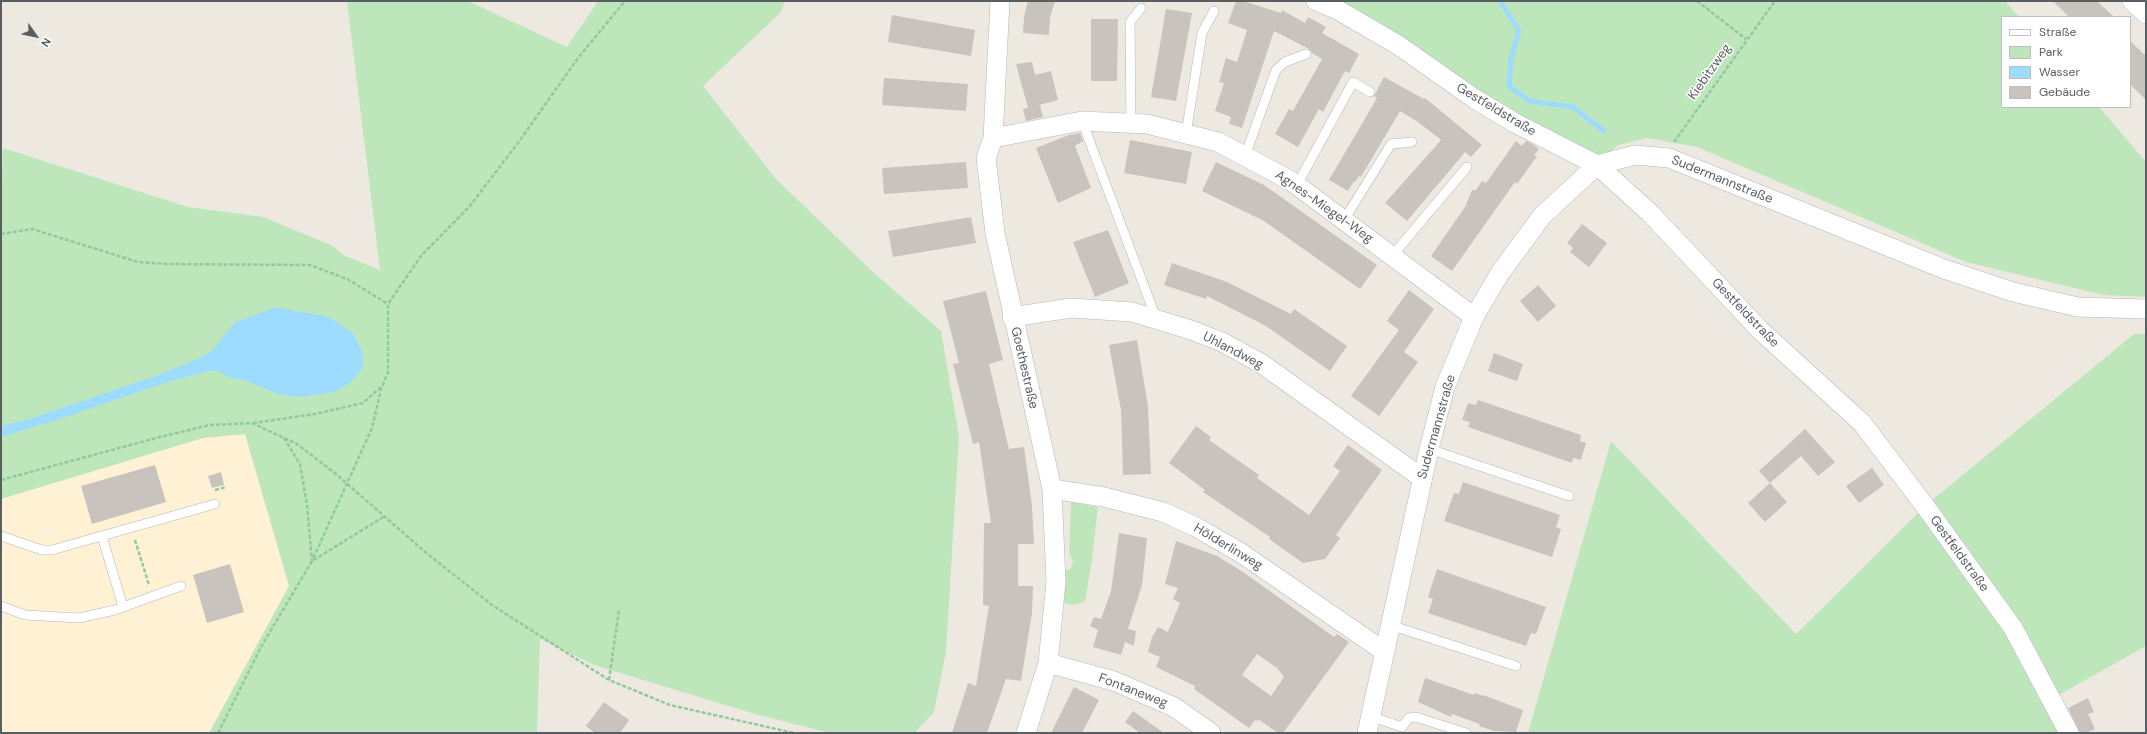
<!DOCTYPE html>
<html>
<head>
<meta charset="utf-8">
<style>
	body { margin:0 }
	#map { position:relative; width:2147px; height:734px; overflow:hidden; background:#ede9e0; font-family:"DM Sans",sans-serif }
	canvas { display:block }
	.frame { position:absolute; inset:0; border:2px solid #595e62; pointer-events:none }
	.legend { position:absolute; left:2001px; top:16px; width:130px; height:92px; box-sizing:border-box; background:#fff; border:1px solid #bdbfc0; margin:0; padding:5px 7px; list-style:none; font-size:12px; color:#595e62 }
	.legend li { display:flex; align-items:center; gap:8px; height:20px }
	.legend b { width:20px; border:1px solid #bdbfc0 }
	.north { position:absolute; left:16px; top:16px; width:40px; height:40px; -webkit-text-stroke:3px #fff; paint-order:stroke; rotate:123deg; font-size:11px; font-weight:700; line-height:16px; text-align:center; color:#595e62 }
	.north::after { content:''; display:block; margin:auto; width:14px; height:18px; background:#595e62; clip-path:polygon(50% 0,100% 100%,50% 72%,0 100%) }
</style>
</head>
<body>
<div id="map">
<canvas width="2147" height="734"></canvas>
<div class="frame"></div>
<ul class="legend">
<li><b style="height:5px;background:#fff"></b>Straße</li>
<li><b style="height:11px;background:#bee6bb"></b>Park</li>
<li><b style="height:11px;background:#9edcff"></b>Wasser</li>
<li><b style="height:11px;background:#c8c3bd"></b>Gebäude</li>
</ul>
<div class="north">N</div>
</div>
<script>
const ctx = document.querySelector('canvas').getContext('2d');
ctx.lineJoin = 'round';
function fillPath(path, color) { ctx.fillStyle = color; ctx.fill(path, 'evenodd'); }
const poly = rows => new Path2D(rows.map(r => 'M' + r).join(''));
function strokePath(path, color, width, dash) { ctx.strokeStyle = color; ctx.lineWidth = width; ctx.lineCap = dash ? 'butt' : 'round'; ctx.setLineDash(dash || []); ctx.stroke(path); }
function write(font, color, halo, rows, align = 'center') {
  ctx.font = font + ' "DM Sans",sans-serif'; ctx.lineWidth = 3; ctx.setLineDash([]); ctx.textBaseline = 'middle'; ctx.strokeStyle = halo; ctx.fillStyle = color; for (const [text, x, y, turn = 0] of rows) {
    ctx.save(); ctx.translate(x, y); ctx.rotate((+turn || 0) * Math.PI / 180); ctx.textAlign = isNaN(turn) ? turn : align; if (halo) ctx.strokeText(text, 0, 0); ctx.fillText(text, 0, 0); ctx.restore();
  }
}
fillPath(poly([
	[245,434,289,586,209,733,1,733,1,499,203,438]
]), '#fff1d3');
fillPath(poly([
	[347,1,468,1,567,47,598,1,785,1,781,12,703,86,776,179,873,272,941,331,959,436,946,652,934,712,914,733,830,733,755,714,594,665,540,639,537,733,209,733,289,586,245,434,203,438,1,499,1,211,3,148,188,207,263,217,331,245,345,256,380,270],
	[1316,1,2005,1,2019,17,2002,17,2002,107,2099,107,2146,162,2146,297,2103,295,1966,262,1697,147,1647,138,1618,145,1597,165],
	[2134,334,2146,334,2146,646,2050,700,2069,733,1528,733,1611,441,1796,634,1925,506],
	[1071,502,1098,507,1092,560,1085,601,1075,605,1064,603,1064,571,1070,569,1073,562,1069,553]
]), '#bee6bb');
fillPath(poly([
	[276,307,329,317,353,333,362,351,363,367,351,382,335,392,300,397,277,394,244,380,230,378,217,371,209,371,164,383,63,418,1,437,1,426,32,418,156,376,202,357,213,350,234,323]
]), '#9edcff');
strokePath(poly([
	[1500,1,1519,31,1511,58,1509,86,1529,101,1573,107,1604,131]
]), '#9edcff', 5);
fillPath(poly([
	[1028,1,1055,1,1050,17,1049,35,1023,33,1024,17],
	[1236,1,1243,1,1281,13,1282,10,1305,23,1308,17,1326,27,1322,33,1359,54,1349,73,1345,71,1323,112,1319,109,1298,147,1275,134,1289,109,1293,111,1322,59,1312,53,1309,49,1274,31,1242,128,1229,124,1231,117,1215,111,1224,83,1219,82,1226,58,1237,62,1247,30,1228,23],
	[2053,1,2097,1,2114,17,2069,17],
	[1166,9,1192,13,1176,101,1151,97],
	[892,15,975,30,971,56,888,42],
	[1091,19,1118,19,1117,81,1091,81],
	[2130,41,2146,56,2146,100,2130,84],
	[1032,62,1035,75,1051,71,1058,100,1028,108,1016,64],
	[1384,77,1424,99,1425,98,1482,145,1471,157,1465,152,1461,157,1407,221,1385,203,1441,140,1418,122,1400,111,1361,177,1359,176,1355,182,1354,181,1348,191,1329,180,1377,98,1374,96],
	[884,78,968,84,966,111,882,105],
	[1040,105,1043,117,1026,121,1023,109],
	[1080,133,1083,141,1075,146,1091,188,1058,203,1036,148,1069,135],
	[1130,140,1192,152,1186,184,1124,173],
	[1516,141,1522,146,1526,141,1532,144,1539,149,1534,155,1537,156,1517,184,1515,182,1452,271,1431,256,1465,207,1472,190,1476,190,1482,181,1486,183],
	[966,162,968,188,884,194,882,168],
	[1216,162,1264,185,1377,265,1360,289,1264,221,1202,191],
	[971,217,976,243,893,257,888,231],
	[1582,224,1607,243,1589,267,1570,252,1573,248,1567,243],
	[1108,230,1129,283,1095,297,1073,242],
	[1172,263,1227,282,1291,314,1294,309,1347,346,1330,371,1266,326,1207,296,1206,299,1164,285],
	[1538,285,1556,306,1538,322,1520,301],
	[1409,290,1434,309,1404,352,1418,362,1379,416,1351,396,1399,330,1387,321],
	[986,291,1003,360,989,364,1009,449,1024,447,1032,506,1034,544,1018,544,1018,586,1033,586,1032,613,1021,681,1006,679,987,733,952,733,968,683,976,686,989,606,983,605,984,523,991,523,979,442,973,444,953,364,959,363,943,301],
	[1137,340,1148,406,1151,474,1123,475,1121,410,1109,345],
	[1494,353,1523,364,1517,381,1488,371],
	[1478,400,1581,435,1580,441,1586,443,1581,460,1573,458,1572,463,1468,427,1470,422,1462,420,1468,403,1476,405],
	[1196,426,1211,437,1209,440,1259,475,1257,478,1309,515,1340,471,1333,466,1348,445,1382,470,1336,535,1340,538,1325,559,1303,563,1269,539,1270,537,1203,492,1205,490,1169,463],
	[1805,429,1835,462,1818,476,1801,456,1770,483,1759,471],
	[155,465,166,502,92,524,81,486],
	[1872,468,1884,485,1859,503,1846,486],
	[221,472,224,485,212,488,208,476],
	[1463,482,1560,515,1556,527,1561,529,1552,557,1444,521,1454,493,1459,494],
	[1770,483,1787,502,1765,522,1748,503],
	[1119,533,1147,538,1142,585,1128,629,1136,631,1134,646,1125,642,1121,655,1093,647,1098,630,1090,626,1094,617,1101,619,1111,591],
	[1176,541,1217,556,1243,572,1334,637,1337,634,1349,642,1283,733,1278,733,1258,719,1257,721,1255,720,1249,728,1194,689,1195,686,1156,667,1160,657,1148,652,1152,637,1158,627,1168,632,1180,603,1173,599,1178,588,1165,584],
	[1257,654,1277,668,1284,677,1271,696,1242,675],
	[230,564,244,612,207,623,193,575],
	[1437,569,1546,607,1536,634,1531,633,1526,646,1428,613,1433,599,1428,597],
	[1425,678,1474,695,1475,693,1483,696,1483,695,1523,710,1516,732,1494,731,1479,726,1480,724,1452,714,1451,717,1418,702],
	[1074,687,1099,700,1082,733,1051,733],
	[2088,698,2094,712,2088,714,2095,729,2086,733,2080,733,2068,708],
	[604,702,629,720,620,733,595,733,586,726],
	[1133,711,1164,733,1140,733,1125,722]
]), '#c8c3bd');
const lane = poly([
	[1082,121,1156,318],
	[1131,123,1130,22,1141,8],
	[1186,134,1202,33,1214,11],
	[1245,156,1276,70,1285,62,1306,54],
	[1297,185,1353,82,1370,92],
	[1344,220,1391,144,1412,142],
	[1392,256,1467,167],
	[1429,449,1569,496],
	[1,536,42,550,52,550,215,504],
	[102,536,123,607],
	[1,606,25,615,79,618,115,610,181,586],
	[1390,625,1516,666],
	[1370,716,1402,727],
	[1402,727,1409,718,1416,717,1466,733]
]);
const street = poly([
	[1000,1,993,138,986,158,995,233,1052,489,1056,582,1048,663,1026,733],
	[1316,1,1338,10,1398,45,1475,99,1515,123,1597,165,1650,213,1761,331,1862,423,1925,506,2013,628,2069,733],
	[2132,1,2146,14],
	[993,138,1082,121,1147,124,1218,142,1291,181,1474,317],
	[1012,317,1071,308,1132,312,1191,330,1222,342,1262,364,1422,478],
	[1052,489,1104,497,1163,512,1196,527,1241,553,1385,652],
	[1048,663,1114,681,1174,707,1211,733],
	[1367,733,1429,449,1445,387,1474,317,1500,273,1542,216,1597,165,1635,155,1669,158,1944,269,2013,292,2078,307,2146,309]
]);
strokePath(lane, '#b3b7bc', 10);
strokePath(street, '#b3b7bc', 20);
strokePath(poly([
	[1697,1,1746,39],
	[1674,142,1775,1],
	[1,234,32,229,138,262,167,264,310,265,347,279,388,304],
	[253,423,315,414,363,403,383,385,388,372,388,304,421,256,469,207,518,143,578,58,625,1],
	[284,438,300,464,307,505,312,561,372,428,382,385],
	[1,480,160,437,210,425,252,423,297,444,336,474,424,551,492,605,609,680,670,705,794,733],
	[215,490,226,487],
	[135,540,149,585],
	[609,680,619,610],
	[218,733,261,647,312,561,385,516]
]), '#93c89e', 2.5, [4, 2]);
strokePath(lane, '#fff', 9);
strokePath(street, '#fff', 19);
write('13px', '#595e62', '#fff', [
	["Kiebitzweg",1710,72,-55],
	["Gestfeldstraße",1496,110,31],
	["Sudermannstraße",1722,180,22],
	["Agnes-Miegel-Weg",1324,207,35],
	["Gestfeldstraße",1745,313,46],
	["Uhlandweg",1233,351,27],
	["Goethestraße",1024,368,77],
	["Sudermannstraße",1437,427,-74],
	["Hölderlinweg",1228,547,31],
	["Gestfeldstraße",1959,554,54],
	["Fontaneweg",1133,691,21]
]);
</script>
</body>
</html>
